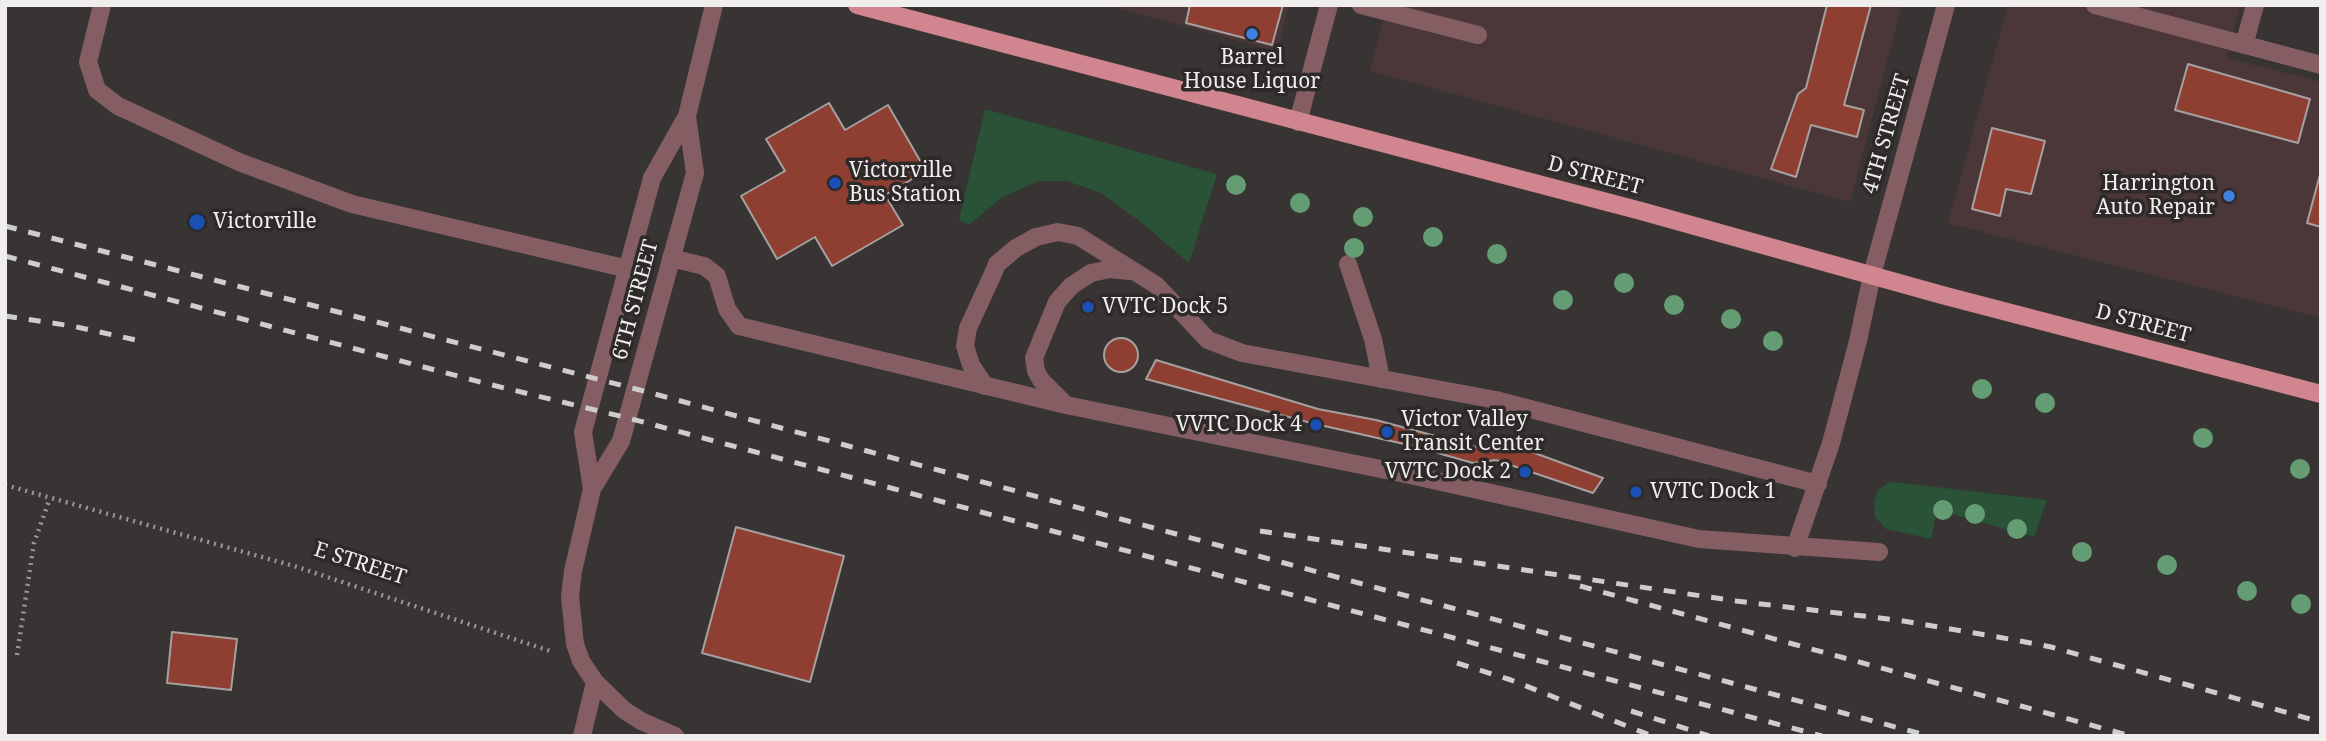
<!DOCTYPE html>
<html>
<head>
<meta charset="utf-8">
<style>
	body { margin:0 }
	#map { position:relative; width:2326px; height:741px; overflow:hidden; background:#373433; font-family:"Noto Serif",serif }
	canvas { display:block }
	.frame { position:absolute; inset:0; border:7px solid #efeeed; pointer-events:none }
</style>
</head>
<body>
<div id="map">
<canvas width="2326" height="741"></canvas>
<div class="frame"></div>
</div>
<script>
const ctx = document.querySelector('canvas').getContext('2d');
ctx.lineJoin = 'round';
function fillPath(path, color) { ctx.fillStyle = color; ctx.fill(path, 'evenodd'); }
const poly = rows => new Path2D(rows.map(r => 'M' + r).join(''));
function strokePath(path, color, width, dash) { ctx.strokeStyle = color; ctx.lineWidth = width; ctx.lineCap = dash ? 'butt' : 'round'; ctx.setLineDash(dash || []); ctx.stroke(path); }
function write(font, color, halo, rows, align = 'center') {
  ctx.font = font + ' "Noto Serif",serif'; ctx.lineWidth = 7; ctx.setLineDash([]); ctx.textBaseline = 'middle'; ctx.strokeStyle = halo; ctx.fillStyle = color; for (const [text, x, y, turn = 0] of rows) {
    ctx.save(); ctx.translate(x, y); ctx.rotate((+turn || 0) * Math.PI / 180); ctx.textAlign = isNaN(turn) ? turn : align; if (halo) ctx.strokeText(text, 0, 0); ctx.fillText(text, 0, 0); ctx.restore();
  }
}
fillPath(poly([
	[1106,5,1289,5,1277,51],
	[1387,5,1902,5,1850,202,1370,71],
	[2008,5,2241,5,2226,58,2321,82,2321,318,1948,223]
]), '#4b3737');
fillPath(poly([
	[985,109,1217,174,1189,263,1142,223,1101,193,1067,181,1038,181,1001,198,969,225,959,220],
	[1889,482,1902,483,2047,500,2034,537,1937,510,1931,539,1886,529,1875,517,1874,502,1878,490]
]), '#295236');
const building = poly([
	[1190,5,1283,5,1272,45,1186,23,1190,5],
	[1827,5,1871,5,1844,105,1864,110,1857,137,1811,125,1796,177,1771,169,1798,94,1806,88,1827,5],
	[2188,64,2310,99,2298,143,2175,110,2188,64],
	[829,103,845,130,888,105,926,171,885,195,903,225,832,266,815,237,777,259,741,196,785,171,766,139,829,103],
	[1992,128,2045,141,2031,194,2006,189,2000,216,1972,209,1992,128],
	[2321,171,2321,227,2307,223,2321,171],
	'1104 355a17 17 0 1 1 34 0a17 17 0 1 1-34 0Z',
	[1156,360,1318,409,1376,420,1480,448,1510,444,1603,478,1593,493,1496,460,1473,463,1413,446,1311,423,1146,379,1156,360],
	[736,527,844,556,810,682,702,653,736,527],
	[172,632,237,639,231,690,167,683,172,632]
]);
fillPath(building, '#8e3f32');
strokePath(building, '#a5a1a1', 2);
strokePath(poly([
	[5,485,294,566,550,651],
	[17,655,34,543,50,498]
]), '#9a9897', 4.5, [2, 5]);
strokePath(poly([
	[102,5,88,62,97,90,118,106,239,162,352,204,628,269],
	[1361,5,1478,35],
	[2095,5,2321,65],
	[2244,45,2255,5],
	[1298,122,1329,5],
	[671,258,704,266,717,276,727,309,739,326,1066,405,1410,475,1699,539,1879,552],
	[1348,264,1373,339,1381,379],
	[985,386,971,365,965,346,968,328,992,276,997,264,1016,248,1036,237,1058,232,1078,236,1156,285,1208,340,1242,353,1496,400,1818,484],
	[1066,405,1041,380,1036,371,1034,358,1057,302,1071,286,1091,273,1110,269,1129,271],
	[592,489,583,432,652,178,687,116,714,5],
	[1795,548,1831,443,1858,341,1872,275,1946,5],
	[582,736,595,682],
	[675,736,641,721,624,710,595,682,581,661,575,644,570,597,573,571,592,489,621,441,695,173,687,116]
]), '#845e62', 18);
strokePath(poly([
	[857,5,1641,211,1942,295,2321,394]
]), '#d1858e', 18);
strokePath(poly([
	[5,226,636,389,1929,736],
	[5,256,484,383,628,418,1822,736],
	[5,316,72,326,136,340],
	[1260,531,1736,601,1897,620,2015,640,2051,647,2321,722],
	[1580,586,2131,736],
	[1457,663,1511,680,1652,736],
	[1631,711,1709,736]
]), '#cecdcc', 5, [12, 12]);
ctx.fillStyle = '#649c74';
for (const [x, y] of [
	[1236,185],
	[1300,203],
	[1363,217],
	[1433,237],
	[1354,248],
	[1497,254],
	[1624,283],
	[1563,300],
	[1674,305],
	[1731,319],
	[1773,341],
	[1982,389],
	[2045,403],
	[2203,438],
	[2300,469],
	[1943,510],
	[1975,514],
	[2017,529],
	[2082,552],
	[2167,565],
	[2247,591],
	[2301,604]
]) { ctx.beginPath(); ctx.arc(x, y, 10, 0, 2 * Math.PI); ctx.fill(); }
for (const [x, y, r, color] of [
	[1252,34,7,"#3f7fe0"],
	[835,183,7,"#1a4fb4"],
	[2229,196,7,"#3f7fe0"],
	[197,222,9,"#1a4fb4"],
	[1088,307,7,"#1a4fb4"],
	[1316,425,7,"#1a4fb4"],
	[1387,432,7,"#1a4fb4"],
	[1525,472,7,"#1a4fb4"],
	[1636,492,7,"#1a4fb4"]
]) { const dot = new Path2D(); dot.arc(x, y, r, 0, 2 * Math.PI); ctx.fillStyle = color; ctx.fill(dot); strokePath(dot, '#2d2a29', 2.5); }
write('21px', '#efeeed', '#2d2a29', [
	["Barrel",1252,58,"center"],
	["House Liquor",1252,82,"center"],
	["Victorville",849,171],
	["Bus Station",849,195],
	["Harrington",2215,184,"right"],
	["Auto Repair",2215,208,"right"],
	["Victorville",213,222],
	["VVTC Dock 5",1102,307],
	["Victor Valley",1401,420],
	["Transit Center",1401,444],
	["VVTC Dock 4",1302,425,"right"],
	["VVTC Dock 2",1511,472,"right"],
	["VVTC Dock 1",1650,492]
], 'left');
write('21px', '#efeeed', '#2d2a29', [
	["4TH STREET",1887,134,-74],
	["D STREET",1595,176,15],
	["6TH STREET",636,300,-75],
	["D STREET",2143,324,15],
	["E STREET",360,564,18]
]);
</script>
</body>
</html>
